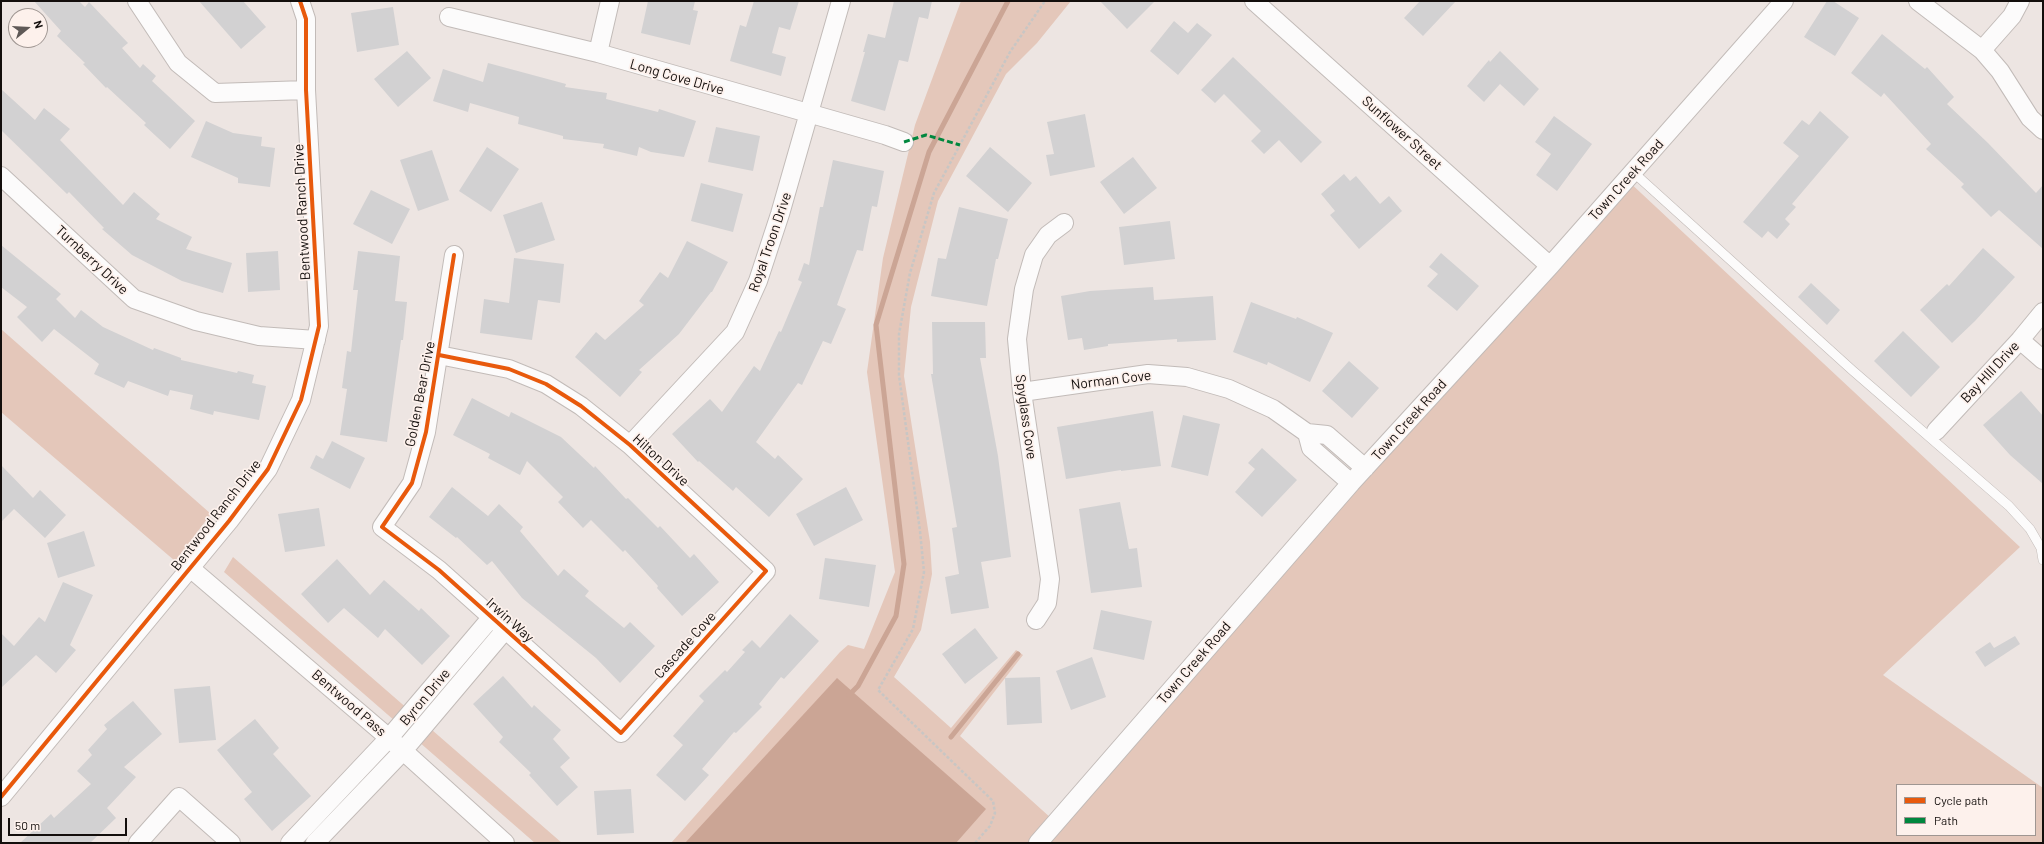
<!DOCTYPE html>
<html>
<head>
<meta charset="utf-8">
<style>
	body { margin:0 }
	#map { position:relative; width:2044px; height:844px; overflow:hidden; background:#ede5e2; font-family:Barlow,sans-serif }
	canvas { display:block }
	.frame { position:absolute; inset:0; border:2px solid #130e0c; pointer-events:none }
	.legend { position:absolute; left:1896px; top:784px; width:140px; height:52px; box-sizing:border-box; background:#fdf1ec; border:1px solid #9f9692; margin:0; padding:5px 7px; list-style:none; font-size:12px; color:#130e0c }
	.legend li { display:flex; align-items:center; gap:8px; height:20px }
	.legend b { width:20px; border:1px solid #9f9692 }
	.north { position:absolute; left:8px; top:8px; width:40px; height:40px; box-sizing:border-box; background:#fdf1ec; border:1px solid #9f9692; border-radius:50%; rotate:72deg; font-size:11px; font-weight:700; line-height:16px; text-align:center; color:#130e0c }
	.north::after { content:''; display:block; margin:auto; width:14px; height:18px; background:#5f5957; clip-path:polygon(50% 0,100% 100%,50% 72%,0 100%) }
	.scale { position:absolute; left:8px; top:818px; width:119px; height:18px; box-sizing:border-box; border:2px solid #130e0c; border-top:0; padding-left:5px; font-size:12px; line-height:14px; white-space:nowrap; color:#130e0c; -webkit-text-stroke:3px #fdf1ec; paint-order:stroke }
</style>
</head>
<body>
<div id="map">
<canvas width="2044" height="844"></canvas>
<div class="frame"></div>
<ul class="legend">
<li><b style="height:5px;background:#e8590c"></b>Cycle path</li>
<li><b style="height:5px;background:#00873e"></b>Path</li>
</ul>
<div class="north">N</div>
<div class="scale">50 m</div>
</div>
<script>
const ctx = document.querySelector('canvas').getContext('2d');
ctx.lineJoin = 'round';
function fillPath(path, color) { ctx.fillStyle = color; ctx.fill(path, 'evenodd'); }
const poly = rows => new Path2D(rows.map(r => 'M' + r).join(''));
function strokePath(path, color, width, dash) { ctx.strokeStyle = color; ctx.lineWidth = width; ctx.lineCap = dash ? 'butt' : 'round'; ctx.setLineDash(dash || []); ctx.stroke(path); }
function write(font, color, halo, rows, align = 'center') {
  ctx.font = font + ' Barlow,sans-serif'; ctx.lineWidth = 3.5; ctx.setLineDash([]); ctx.textBaseline = 'middle'; ctx.strokeStyle = halo; ctx.fillStyle = color; for (const [text, x, y, turn = 0] of rows) {
    ctx.save(); ctx.translate(x, y); ctx.rotate((+turn || 0) * Math.PI / 180); ctx.textAlign = isNaN(turn) ? turn : align; if (halo) ctx.strokeText(text, 0, 0); ctx.fillText(text, 0, 0); ctx.restore();
  }
}
fillPath(poly([
	[961,1,1071,1,1037,43,1006,74,938,201,911,307,904,376,930,542,932,574,921,630,894,677,951,728,1016,650,1023,655,960,736,1052,819,1030,843,671,843,840,652,848,645,864,649,895,572,867,372,883,258,915,125],
	[1626,179,2020,547,1883,675,2043,788,2043,843,1046,843],
	[1897,785,2035,785,2035,835,1897,835],
	[1,329,211,514,175,561,1,412],
	[233,557,562,843,535,843,224,572]
]), '#e4c7ba');
fillPath(poly([
	[837,678,986,809,956,843,685,843]
]), '#cba595');
strokePath(poly([
	[849,695,858,686,896,616,904,564,876,325,929,152,1008,1],
	[951,737,1018,654]
]), '#cba595', 5);
fillPath(poly([
	[34,1,79,1,85,7,89,2,128,43,122,48,140,68,143,64,156,76,152,81,195,121,170,149,144,125,146,123,107,87,106,88,83,64,85,63,57,36,61,31],
	[199,1,243,1,266,27,241,49],
	[648,1,695,1,693,10,698,11,690,45,641,33],
	[754,1,799,1,790,30,779,27,772,53,786,57,781,76,730,61,740,25,746,27],
	[894,1,932,1,928,19,919,17,908,62,899,60,885,111,851,101,865,52,863,52,868,34,885,38],
	[1100,1,1155,1,1127,29],
	[1420,1,1456,1,1423,36,1404,18],
	[1827,1,1833,1,1859,18,1835,56,1804,37],
	[393,7,399,45,357,52,351,13],
	[1174,21,1188,33,1197,23,1212,35,1178,75,1150,51],
	[1882,34,1925,69,1927,67,1954,97,1947,104,1988,143,2036,193,2043,185,2043,249,1999,210,1991,217,1961,187,1964,184,1926,149,1931,144,1884,93,1881,97,1851,73],
	[407,51,431,78,398,107,374,79],
	[1500,51,1539,89,1524,106,1500,84,1484,102,1467,86,1489,60,1490,62],
	[1233,57,1322,142,1301,163,1279,140,1264,154,1251,141,1261,131,1224,94,1215,103,1201,90],
	[488,63,566,84,565,87,607,93,606,99,658,112,659,109,696,121,684,157,651,152,639,147,637,156,603,148,604,144,563,139,563,136,518,124,519,117,470,103,468,112,433,101,443,69,483,82],
	[1,89,35,120,44,108,70,129,60,140,123,205,134,192,160,214,156,219,192,237,186,249,232,263,223,293,182,281,132,255,102,229,104,228,69,192,67,194,1,130],
	[1820,111,1849,137,1792,204,1796,207,1785,219,1790,224,1777,239,1768,231,1762,238,1743,222,1799,156,1783,143,1802,120,1809,125],
	[1085,114,1095,167,1050,176,1046,155,1054,154,1047,122],
	[1554,116,1592,144,1557,191,1536,175,1551,154,1535,142],
	[206,121,233,133,262,137,261,146,275,148,270,187,238,183,238,178,191,157],
	[716,127,760,136,753,171,708,162],
	[487,147,519,169,491,212,459,191],
	[990,147,1032,183,1008,212,966,176],
	[432,150,449,200,418,211,400,160],
	[1133,157,1157,188,1124,214,1100,182],
	[833,160,884,171,877,207,872,206,863,251,857,250,837,305,846,309,831,344,823,341,802,385,798,383,756,442,775,459,778,455,803,479,769,517,736,487,733,491,699,461,698,462,672,434,710,399,722,412,754,366,760,371,779,331,781,332,802,282,798,280,804,263,809,265,820,207,823,207],
	[1344,174,1350,181,1356,176,1380,204,1389,196,1402,211,1359,249,1330,215,1335,211,1321,194],
	[701,183,743,194,733,232,691,221],
	[371,190,410,209,392,244,353,224],
	[542,202,555,240,516,253,503,215],
	[959,207,1008,219,998,259,996,259,987,306,931,296,938,258,946,259],
	[1170,221,1175,259,1124,265,1119,227],
	[687,241,728,262,712,292,711,292,679,334,639,370,642,372,620,397,575,357,596,332,605,340,644,305,639,301,660,272,668,278],
	[1,245,61,294,56,299,75,318,81,310,103,327,153,350,154,348,181,358,181,360,237,373,238,371,254,375,252,383,266,386,259,420,214,411,213,415,190,409,193,395,170,390,168,396,128,381,124,388,94,374,99,364,54,329,42,342,17,317,27,307,1,287],
	[1983,248,2015,277,1975,321,1952,343,1920,310,1947,284,1949,286],
	[278,251,280,290,248,292,246,253],
	[358,251,400,256,395,301,407,302,403,340,401,340,387,442,340,435,347,389,342,388,347,351,351,352,358,290,353,290],
	[1441,253,1479,286,1457,311,1427,286,1438,274,1429,267],
	[514,258,564,264,560,303,538,300,532,340,480,333,484,299,509,303],
	[1811,283,1840,310,1827,325,1798,297],
	[1153,287,1154,300,1213,296,1216,340,1177,342,1177,339,1108,344,1108,346,1084,350,1082,338,1068,340,1061,296,1090,291],
	[1251,302,1296,319,1297,317,1333,333,1310,382,1268,362,1267,365,1233,352],
	[932,322,985,322,986,358,980,358,998,456,1011,557,981,562,989,608,951,614,945,577,959,574,952,528,957,527,931,374,933,374],
	[1903,331,1940,367,1911,397,1874,361],
	[1349,361,1379,388,1352,418,1322,391],
	[2021,391,2043,416,2043,484,2010,455,1983,425],
	[472,398,509,417,511,412,561,437,594,468,595,466,626,499,628,498,658,528,660,526,690,558,694,554,719,582,682,616,657,588,658,586,625,550,623,552,591,520,583,528,558,502,563,497,527,461,520,475,488,458,490,454,453,435],
	[1153,411,1161,466,1121,471,1121,470,1066,479,1057,427],
	[1183,415,1220,424,1208,476,1171,467],
	[332,441,365,458,350,489,310,468,316,455,323,459],
	[1262,448,1297,480,1262,517,1235,492,1255,469,1248,463],
	[1,465,33,498,40,490,66,515,45,538,14,509,1,522],
	[452,487,488,516,499,504,523,527,520,531,558,576,564,569,589,591,585,596,624,628,630,622,655,646,620,683,596,658,522,598,492,561,487,565,457,537,456,538,429,517],
	[846,487,863,520,814,546,796,514],
	[1120,502,1129,549,1137,548,1142,587,1091,593,1079,509],
	[319,508,325,546,285,552,278,514],
	[84,531,95,566,58,578,47,543],
	[825,558,876,565,869,607,819,599],
	[337,559,370,595,384,580,419,611,421,608,450,636,422,665,385,629,378,638,344,608,328,623,301,594],
	[63,582,93,595,70,645,76,650,56,673,36,655,1,688,1,633,14,646,39,617,45,622],
	[1101,610,1152,621,1144,660,1093,649],
	[790,614,819,641,784,679,781,677,759,704,762,707,736,733,734,732,702,769,709,775,685,801,656,775,683,745,673,736,704,701,699,696,725,670,727,672,745,652,742,650,752,640,760,648],
	[975,628,998,658,965,684,942,654],
	[2015,636,2020,644,1985,667,1975,652,1990,642,1994,648],
	[1092,657,1106,697,1071,710,1056,671],
	[503,676,532,708,534,705,561,730,553,739,570,758,560,767,578,787,557,806,529,775,531,773,499,742,503,737,473,704],
	[1040,677,1042,723,1007,725,1005,678],
	[210,686,216,740,179,743,174,689],
	[133,701,162,734,124,767,136,777,107,808,116,818,90,843,20,843,51,814,54,818,91,784,77,771,92,755,88,750,107,729,104,725],
	[255,719,279,748,273,754,311,796,272,831,244,799,252,792,217,750],
	[631,789,634,833,597,835,594,791]
]), '#d2d1d2');
const lane = poly([
	[1633,172,1852,370,2009,506,2030,529,2041,548,2043,560]
]);
const street = poly([
	[137,1,178,63,215,93,306,90],
	[1254,1,1550,266],
	[1918,1,1982,50,2000,71,2030,118,2043,130],
	[449,17,598,53,885,135,904,142],
	[1982,50,2012,16,2020,1],
	[598,53,610,1],
	[1,176,134,299,196,321,259,336,316,340],
	[2020,340,2043,360],
	[439,355,509,369,546,384,581,406,630,445,766,571,621,733,439,570,382,527,412,483,426,432,454,255],
	[1022,392,1148,374,1187,377,1229,389,1273,409,1307,433,1327,435,1365,468],
	[1936,431,2020,340,2043,312],
	[1307,433,1311,448,1351,483],
	[630,445,735,332,758,281,780,214,841,1],
	[189,567,389,738,505,843],
	[1036,620,1047,603,1050,579,1022,392,1017,339,1024,289,1034,255,1048,235,1064,223],
	[1,797,229,521,268,469,301,400,319,326,306,90,306,19,300,1],
	[138,843,179,797,231,843],
	[290,843,389,738,491,618],
	[315,843,402,752,505,630],
	[1038,843,1351,483,1550,266,1784,1]
]);
strokePath(lane, '#c2bbb8', 10);
strokePath(street, '#c2bbb8', 20);
strokePath(poly([
	[975,843,990,826,995,813,993,801,878,690,913,629,924,572,920,531,899,375,899,334,910,273,934,193,1010,52,1045,1]
]), '#c8c6c4', 2.5, [3, 2]);
strokePath(lane, '#fcfbfb', 9);
strokePath(street, '#fcfbfb', 18);
strokePath(poly([
	[904,142,926,135,960,145]
]), '#00873e', 3, [6, 3]);
strokePath(poly([
	[439,355,509,369,546,384,581,406,630,445,766,571,621,733,439,570,382,527,412,483,426,432,454,255],
	[1,797,229,521,268,469,301,400,319,326,306,90,306,19,300,1]
]), '#e8590c', 4);
write('14px', '#130e0c', '#fdf1ec', [
	["Long Cove Drive",677,77,16],
	["Sunflower Street",1402,133,42],
	["Town Creek Road",1626,180,-48],
	["Bentwood Ranch Drive",302,212,-93],
	["Royal Troon Drive",770,242,-71],
	["Turnberry Drive",92,260,43],
	["Bay HIll Drive",1990,372,-47],
	["Norman Cove",1111,380,-7],
	["Golden Bear Drive",420,394,-79],
	["Spyglass Cove",1026,417,82],
	["Town Creek Road",1409,420,-48],
	["Hilton Drive",661,460,42],
	["Bentwood Ranch Drive",216,515,-52],
	["Irwin Way",510,620,42],
	["Cascade Cove",685,645,-48],
	["Town Creek Road",1194,663,-49],
	["Byron Drive",425,697,-50],
	["Bentwood Pass",349,703,41]
]);
</script>
</body>
</html>
